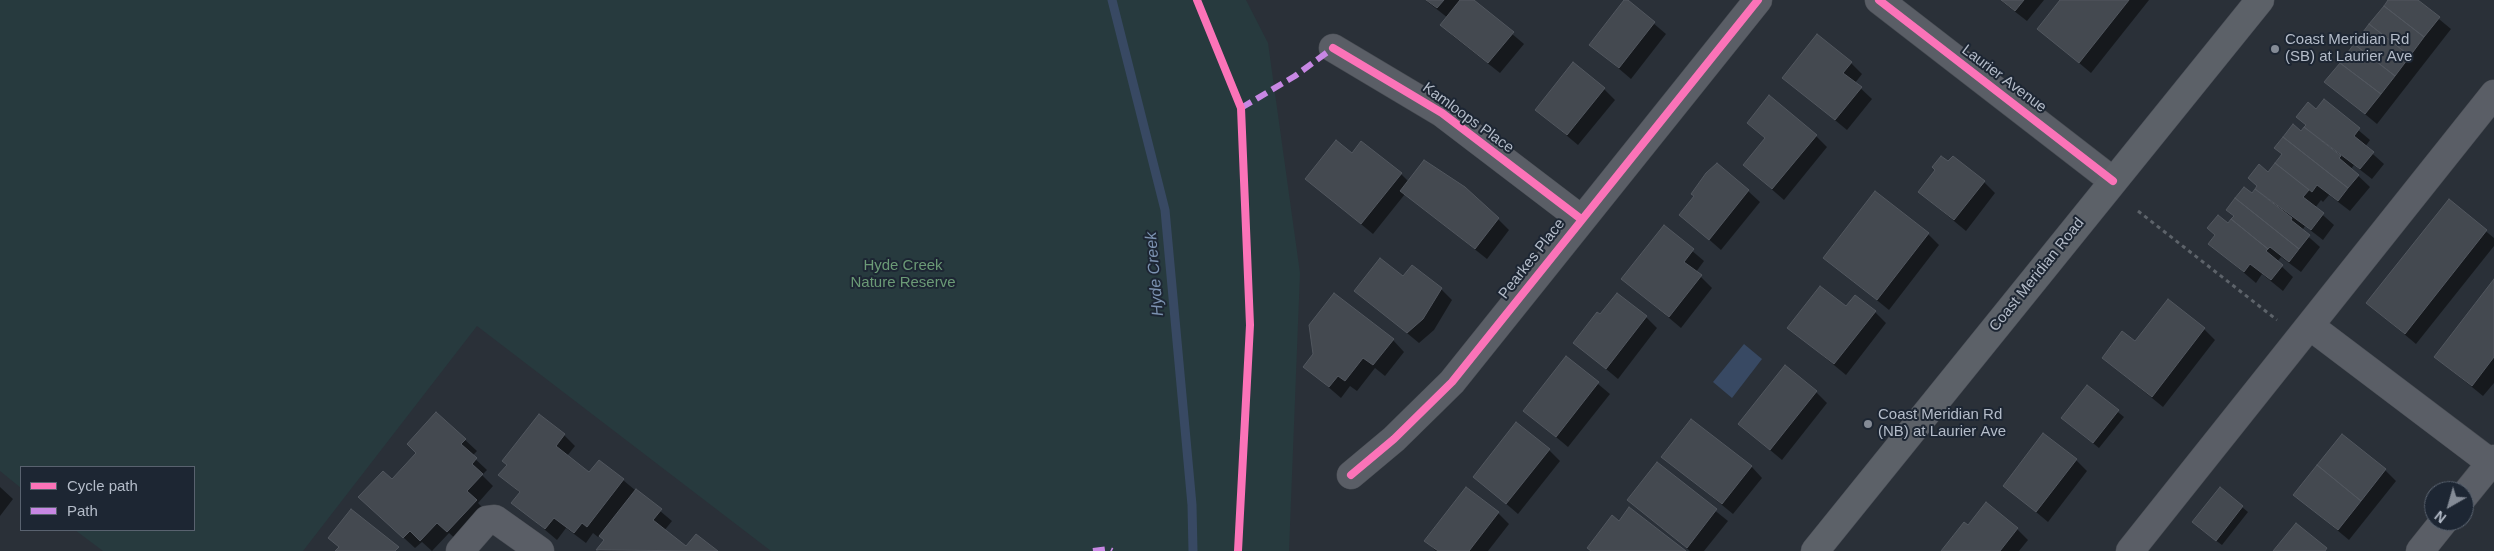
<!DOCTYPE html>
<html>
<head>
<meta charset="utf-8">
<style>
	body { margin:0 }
	#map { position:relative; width:2494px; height:551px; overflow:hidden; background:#2a3038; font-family:Helvetica,sans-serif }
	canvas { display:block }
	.legend { position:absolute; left:20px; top:466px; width:175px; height:65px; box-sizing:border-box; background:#1d2633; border:1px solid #59626f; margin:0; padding:6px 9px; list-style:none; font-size:15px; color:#b4bcc9 }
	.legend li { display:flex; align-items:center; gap:10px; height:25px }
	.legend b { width:25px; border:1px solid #59626f }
	.north { position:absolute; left:2424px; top:481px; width:50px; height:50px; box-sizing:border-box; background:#1d2633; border:1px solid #59626f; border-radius:50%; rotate:218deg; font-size:14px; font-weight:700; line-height:20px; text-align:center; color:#b4bcc9 }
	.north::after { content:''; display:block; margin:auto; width:18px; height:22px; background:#848b96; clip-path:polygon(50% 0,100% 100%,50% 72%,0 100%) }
</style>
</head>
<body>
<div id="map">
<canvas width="2494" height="551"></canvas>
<ul class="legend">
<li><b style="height:6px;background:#fb73b8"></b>Cycle path</li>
<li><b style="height:6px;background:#c787e3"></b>Path</li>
</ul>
<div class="north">N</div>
</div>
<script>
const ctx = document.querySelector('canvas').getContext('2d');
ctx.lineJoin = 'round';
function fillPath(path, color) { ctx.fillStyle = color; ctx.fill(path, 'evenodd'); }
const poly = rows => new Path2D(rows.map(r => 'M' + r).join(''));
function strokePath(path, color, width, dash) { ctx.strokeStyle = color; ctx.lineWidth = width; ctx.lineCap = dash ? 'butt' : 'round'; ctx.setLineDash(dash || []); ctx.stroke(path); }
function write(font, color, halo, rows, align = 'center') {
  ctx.font = font + ' Helvetica,sans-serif'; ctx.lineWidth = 4; ctx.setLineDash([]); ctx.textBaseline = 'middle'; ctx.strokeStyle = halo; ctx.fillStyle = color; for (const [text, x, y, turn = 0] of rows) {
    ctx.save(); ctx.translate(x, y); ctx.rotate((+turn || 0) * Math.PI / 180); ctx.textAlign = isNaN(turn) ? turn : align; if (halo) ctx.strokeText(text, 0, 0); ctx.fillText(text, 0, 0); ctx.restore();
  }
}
fillPath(poly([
	[0,0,1246,0,1268,43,1300,273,1289,551,771,551,477,326,303,551,103,551,75,530,194,530,194,467,21,467,21,488,0,471]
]), '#273a3e');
fillPath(poly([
	[1744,344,1762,359,1732,398,1713,382]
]), '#384963');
fillPath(poly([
	[1425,0,1472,0,1524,44,1500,73,1453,36,1442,25,1448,18],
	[1626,0,1666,34,1631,79,1590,44],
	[2000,0,2044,0,2027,21],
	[2062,0,2149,0,2091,73,2039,29],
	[2390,0,2416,0,2451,29,2377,124,2326,82],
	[1851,63,1862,74,1855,83,1872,99,1847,130,1784,78],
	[1604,89,1615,100,1578,145,1536,110],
	[2324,101,2370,140,2365,147,2384,164,2372,179,2354,165,2351,169,2370,187,2350,211,2329,195,2323,202,2321,200,2315,208,2334,225,2323,240,2305,226,2302,231,2320,247,2301,272,2281,257,2277,262,2293,277,2283,291,2262,274,2256,283,2210,244,2235,217,2227,210,2252,195,2283,155,2276,148,2302,132,2307,126,2298,117,2317,110],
	[1748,123,1816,136,1827,147,1784,200,1744,165,1766,139],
	[1401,174,1409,182,1498,219,1509,230,1487,259,1405,194,1373,234,1306,179],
	[1984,182,1995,193,1966,231,1919,192],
	[1748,191,1760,202,1721,250,1681,215,1696,196],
	[2449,201,2494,238,2494,246,2416,344,2367,303],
	[1664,227,1704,261,1696,272,1712,288,1681,328,1623,279],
	[1928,234,1939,245,1889,310,1825,258],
	[1403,278,1441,289,1452,300,1434,330,1419,343,1356,291],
	[2494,281,2494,383,2483,396,2435,357],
	[1846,308,1875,312,1886,323,1846,375,1789,328],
	[1600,316,1646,317,1657,328,1618,379,1575,343],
	[2204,329,2215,340,2163,407,2103,358],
	[1393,340,1404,352,1385,376,1375,368,1357,391,1350,386,1341,398,1305,367],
	[1567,358,1610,394,1568,447,1525,411],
	[2087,387,2124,417,2099,448,2068,423],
	[1816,392,1827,403,1782,460,1739,424],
	[436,413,477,451,472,456,487,470,482,475,493,486,478,503,487,512,459,542,449,533,432,551,422,542,415,548,371,508,418,453],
	[564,435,575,446,567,456,590,474,623,480,672,521,664,531,686,548,696,535,716,551,598,551,605,540,600,535,598,537,593,533,586,543,566,528,557,540,513,503,520,493,500,475],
	[1549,450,1560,461,1518,514,1475,477],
	[1663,457,1751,466,1762,478,1733,514],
	[2076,460,2087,471,2048,522,2005,486],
	[1657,464,1728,521,1704,551,1690,551,1628,500],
	[2385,470,2396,481,2349,540,2295,495],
	[0,487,13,499,0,516],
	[2220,489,2248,512,2222,545,2199,528],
	[1498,513,1509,524,1488,551,1436,551,1426,541],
	[1968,527,2017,529,2028,540,2019,551,1942,551]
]), '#0007');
strokePath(poly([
	[1112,0,1165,210,1192,505,1193,551]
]), '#384963', 9);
const building = poly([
	[1426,0,1444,0,1437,8,1426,0],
	[1460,0,1474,0,1514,32,1488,63,1440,25,1460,0],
	[1624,0,1628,0,1655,22,1619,68,1589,45,1624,0],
	[2001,0,2024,0,2015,11,2001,0],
	[2060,0,2129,0,2079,63,2037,29,2060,0],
	[2388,0,2418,0,2440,17,2424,37,2384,6,2388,0],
	[2384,6,2424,37,2410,56,2369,24,2384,6],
	[2369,24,2410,56,2395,76,2354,44,2369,24],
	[1817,34,1852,62,1843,73,1862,87,1835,120,1782,78,1817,34],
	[2354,44,2395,76,2381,94,2340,63,2354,44],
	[1573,62,1605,88,1567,135,1535,110,1573,62],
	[2340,63,2381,94,2365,114,2324,82,2340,63],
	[1769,95,1817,135,1772,189,1743,165,1765,138,1747,123,1769,95],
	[2324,99,2360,128,2354,136,2374,152,2360,169,2304,127,2306,125,2296,117,2308,102,2316,109,2324,99],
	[2293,124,2301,131,2304,127,2341,156,2339,158,2359,175,2348,188,2283,137,2293,124],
	[2283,137,2348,188,2338,201,2317,185,2312,192,2275,163,2282,154,2274,148,2283,137],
	[1336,140,1352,153,1361,141,1402,173,1361,224,1305,179,1336,140],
	[1941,156,1948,161,1953,156,1985,181,1954,220,1918,192,1935,170,1932,167,1941,156],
	[1424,160,1465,187,1499,218,1475,249,1400,191,1424,160],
	[1717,163,1749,190,1709,240,1679,215,1694,196,1691,194,1706,173,1717,163],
	[2275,163,2309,190,2303,197,2324,213,2311,230,2255,189,2257,186,2248,178,2259,164,2268,172,2275,163],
	[2244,187,2252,193,2255,189,2292,218,2291,220,2310,235,2299,249,2235,198,2244,187],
	[1875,191,1929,233,1877,300,1823,258,1875,191],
	[2235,198,2299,249,2289,262,2270,247,2268,249,2231,219,2234,216,2226,210,2235,198],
	[2449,199,2487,230,2405,334,2366,303,2449,199],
	[2218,215,2228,223,2231,219,2268,249,2266,251,2283,265,2271,280,2250,264,2244,272,2208,244,2215,235,2207,228,2218,215],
	[1664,225,1694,249,1684,262,1702,275,1669,317,1621,279,1664,225],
	[1380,258,1403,276,1412,265,1442,288,1423,319,1407,333,1354,291,1380,258],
	[2494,279,2494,357,2472,386,2434,357,2494,279],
	[1820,286,1846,306,1855,295,1876,311,1834,364,1787,328,1820,286],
	[1334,293,1394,339,1373,365,1363,358,1345,381,1338,376,1329,387,1303,367,1313,354,1309,325,1334,293],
	[1617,293,1647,316,1606,369,1573,343,1597,312,1600,314,1617,293],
	[2168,299,2205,328,2152,397,2102,358,2122,331,2135,341,2168,299],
	[1566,356,1599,382,1556,437,1523,411,1566,356],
	[1785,365,1817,391,1770,450,1738,424,1785,365],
	[2087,385,2119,410,2093,443,2061,418,2087,385],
	[436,412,466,439,461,444,477,458,472,464,483,474,467,491,477,500,447,532,437,523,420,541,410,531,403,538,358,497,383,471,392,479,416,453,407,444,436,412],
	[539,414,565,434,556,446,589,472,599,460,624,479,587,527,582,523,574,533,554,518,545,529,511,503,520,492,498,475,507,465,502,461,539,414],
	[1691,419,1752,466,1722,504,1661,457,1691,419],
	[1516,422,1550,449,1506,504,1473,477,1516,422],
	[2043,433,2077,459,2036,512,2003,486,2043,433],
	[2342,434,2386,469,2361,501,2317,465,2342,434],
	[1657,462,1717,509,1687,548,1627,500,1657,462],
	[2317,465,2361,501,2338,530,2293,495,2317,465],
	[1466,487,1499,512,1469,551,1438,551,1424,541,1466,487],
	[2220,487,2243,506,2216,541,2192,522,2220,487],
	[636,489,662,509,653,520,686,546,696,534,718,551,596,550,604,540,599,536,636,489],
	[1986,502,2018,528,2000,551,1941,551,1964,522,1968,525,1986,502],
	[1629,507,1686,551,1591,551,1587,548,1612,515,1619,521,1629,507],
	[351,509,399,547,395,551,335,551,339,547,328,538,351,509],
	[2296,523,2327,548,2325,551,2273,551,2296,523]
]);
fillPath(building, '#444950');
strokePath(building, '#52575f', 1);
const minor = poly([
	[1879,0,2113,181],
	[1333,48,1442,113,1581,219],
	[2310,326,2491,463],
	[1351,475,1394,439,1452,382,1758,0],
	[2464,496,2494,459],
	[460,551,487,520,495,519,540,551],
	[2130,551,2494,94],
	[2420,551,2444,521]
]);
const major = poly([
	[1815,551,2260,0]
]);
strokePath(minor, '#484c53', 29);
strokePath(major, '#484c55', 29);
strokePath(poly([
	[2138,211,2277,320]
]), '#5d636a', 3, [4, 4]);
strokePath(minor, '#5a5e66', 28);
strokePath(major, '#5c6168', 28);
strokePath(poly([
	[1241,108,1295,76,1333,48],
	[1093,551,1108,549,1112,551]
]), '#c787e3', 6, [12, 6]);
strokePath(poly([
	[1197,0,1241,108,1250,325,1238,551],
	[1879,0,2113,181],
	[1333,48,1442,113,1581,219],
	[1351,475,1394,439,1452,382,1758,0]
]), '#fb73b8', 8);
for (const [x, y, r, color] of [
	[2275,49,5,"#848b96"],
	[1868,424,5,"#848b96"]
]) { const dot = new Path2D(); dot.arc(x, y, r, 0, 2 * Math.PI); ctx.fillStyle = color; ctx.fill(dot); strokePath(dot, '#1d2633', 2); }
write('15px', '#b4bcc9', '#1d2633', [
	["Coast Meridian Rd",2285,40],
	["(SB) at Laurier Ave",2285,57],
	["Coast Meridian Rd",1878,415],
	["(NB) at Laurier Ave",1878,432]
], 'left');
write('15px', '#b4bcc9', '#1d2633', [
	["Laurier Avenue",2004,79,37],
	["Kamloops Place",1468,118,36],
	["Pearkes Place",1532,259,-52],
	["Coast Meridian Road",2037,275,-51]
]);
write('15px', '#6b9a76', '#1d2633', [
	["Hyde Creek",903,266],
	["Nature Reserve",903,283]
]);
write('italic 16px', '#7c92b1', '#1d2633', [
	["Hyde Creek",1155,274,-95]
]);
</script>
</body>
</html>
